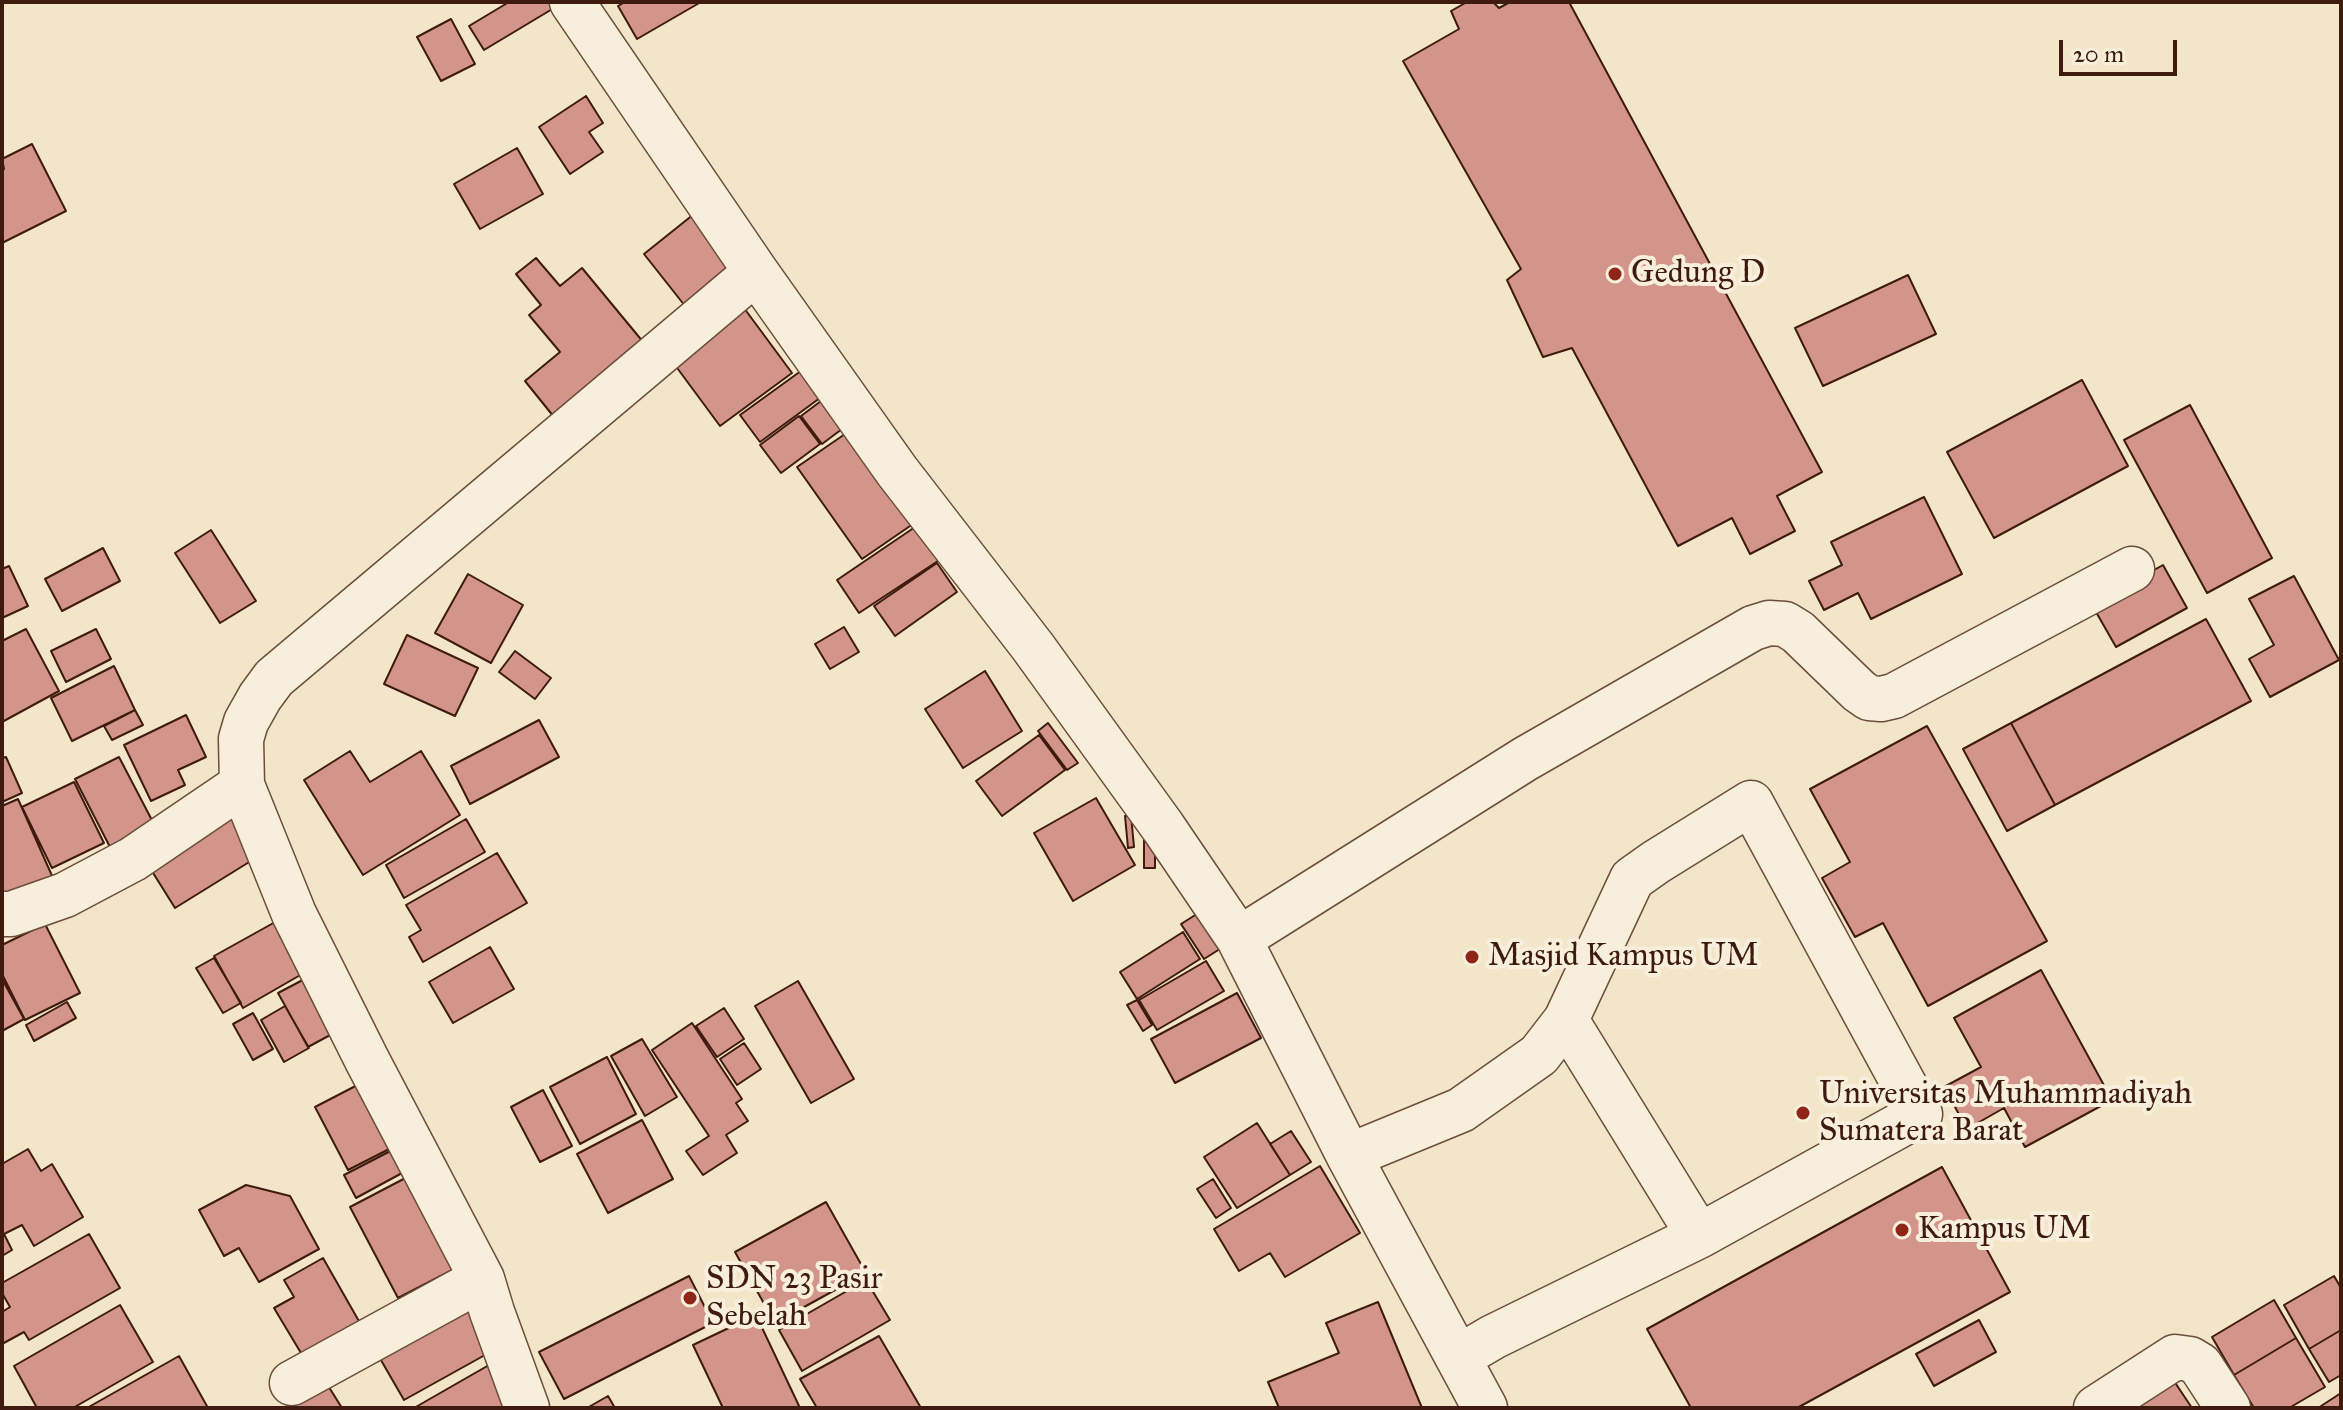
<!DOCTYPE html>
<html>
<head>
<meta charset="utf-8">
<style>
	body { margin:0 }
	#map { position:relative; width:2343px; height:1410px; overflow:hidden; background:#f2e5c8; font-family:"IM FELL Great Primer",serif }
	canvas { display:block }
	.frame { position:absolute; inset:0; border:4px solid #3e1b0e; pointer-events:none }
	.scale { position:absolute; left:2059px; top:40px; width:118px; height:36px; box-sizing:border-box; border:4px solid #3e1b0e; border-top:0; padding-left:10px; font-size:24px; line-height:28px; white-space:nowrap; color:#3e1b0e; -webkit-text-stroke:6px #f7eedb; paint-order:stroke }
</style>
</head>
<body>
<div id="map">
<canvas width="2343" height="1410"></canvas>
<div class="frame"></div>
<div class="scale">20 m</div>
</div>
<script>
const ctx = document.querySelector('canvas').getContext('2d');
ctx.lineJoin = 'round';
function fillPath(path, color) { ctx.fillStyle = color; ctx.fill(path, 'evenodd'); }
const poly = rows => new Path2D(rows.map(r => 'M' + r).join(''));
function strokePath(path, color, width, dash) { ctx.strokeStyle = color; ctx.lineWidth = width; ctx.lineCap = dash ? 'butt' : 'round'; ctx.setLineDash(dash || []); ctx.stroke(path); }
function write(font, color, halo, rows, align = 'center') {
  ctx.font = font + ' "IM FELL Great Primer",serif'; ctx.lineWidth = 8; ctx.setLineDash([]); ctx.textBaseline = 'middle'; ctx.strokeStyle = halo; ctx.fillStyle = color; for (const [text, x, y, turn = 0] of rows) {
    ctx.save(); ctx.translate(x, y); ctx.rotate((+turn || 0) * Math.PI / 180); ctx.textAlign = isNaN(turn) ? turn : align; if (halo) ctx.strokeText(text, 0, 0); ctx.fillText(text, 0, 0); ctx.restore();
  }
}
const building = poly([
	[509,2,550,2,554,8,484,50,469,26,509,2],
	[625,2,701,2,637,39,618,6,625,2],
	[1467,2,1493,2,1499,8,1510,2,1569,2,1822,472,1777,496,1795,531,1750,554,1732,518,1678,546,1572,348,1543,357,1507,280,1521,269,1403,61,1459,29,1451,11,1467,2],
	[451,19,475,64,441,81,417,37,451,19],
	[586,96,603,123,589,132,603,152,570,174,539,127,586,96],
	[32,144,66,211,2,243,2,170,4,169,2,159,32,144],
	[517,148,543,194,480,229,454,184,517,148],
	[694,214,739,271,689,311,644,254,694,214],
	[536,258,560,286,582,268,644,343,554,417,525,381,560,352,529,315,541,305,516,274,536,258],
	[1908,275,1936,334,1823,386,1795,328,1908,275],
	[744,308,792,373,720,426,672,361,744,308],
	[805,368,824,395,760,442,740,415,805,368],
	[2082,380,2128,466,1994,538,1947,452,2082,380],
	[825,398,846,426,822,444,801,416,825,398],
	[2190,405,2272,558,2207,593,2124,440,2190,405],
	[799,416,820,444,781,473,760,445,799,416],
	[848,432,913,524,862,559,797,467,848,432],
	[1924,497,1962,574,1871,619,1858,593,1824,610,1809,581,1842,565,1831,542,1924,497],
	[918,525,941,559,859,613,837,580,918,525],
	[211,530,256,601,220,623,175,553,211,530],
	[103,548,120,581,62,611,45,579,103,548],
	[937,563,957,592,895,636,874,606,937,563],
	[2163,565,2187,608,2116,647,2092,605,2163,565],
	[9,566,28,606,2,618,2,569,9,566],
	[468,574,523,605,491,663,435,633,468,574],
	[2294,576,2339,660,2270,697,2249,659,2274,645,2249,599,2294,576],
	[2206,619,2251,701,2055,805,2011,723,2206,619],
	[844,627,859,652,830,669,815,644,844,627],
	[26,629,59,691,2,722,2,641,26,629],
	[96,629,111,659,66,682,51,651,96,629],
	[407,635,478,668,455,716,384,684,407,635],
	[515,651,551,678,535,699,499,672,515,651],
	[114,666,135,710,72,741,51,698,114,666],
	[985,671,1022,731,963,768,925,709,985,671],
	[135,710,143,725,112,740,104,726,135,710],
	[186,715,206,757,178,770,185,785,151,801,124,745,186,715],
	[539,720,559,757,470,804,451,766,539,720],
	[1048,723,1078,763,1067,770,1038,731,1048,723],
	[2011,723,2055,805,2007,831,1963,749,2011,723],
	[1927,726,2047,941,1928,1006,1883,923,1855,937,1822,878,1850,862,1810,789,1927,726],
	[1039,735,1065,770,1002,816,976,781,1039,735],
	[350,751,370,782,421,751,460,815,363,875,304,780,350,751],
	[6,757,22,793,2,802,2,758,6,757],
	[119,757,155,826,111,849,75,779,119,757],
	[74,782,104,843,52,868,22,807,74,782],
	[1096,798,1135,865,1073,901,1034,833,1096,798],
	[18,799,53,878,2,900,2,806,18,799],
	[237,804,267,851,175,908,145,860,237,804],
	[1131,815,1134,847,1128,848,1125,816,1131,815],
	[466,819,485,852,404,898,386,865,466,819],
	[1144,832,1155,832,1155,868,1144,868,1144,832],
	[497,853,527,903,423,962,409,937,421,930,406,905,497,853],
	[1200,912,1223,947,1204,959,1181,924,1200,912],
	[286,916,316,966,243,1008,214,956,286,916],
	[45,924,80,993,25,1020,2,974,2,945,45,924],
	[1183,932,1200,959,1137,999,1120,972,1183,932],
	[490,947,514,989,453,1023,429,982,490,947],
	[214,958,241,1003,223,1013,196,968,214,958],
	[1206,961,1224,991,1157,1030,1139,1000,1206,961],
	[2041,970,2112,1100,2025,1147,2004,1108,1967,1129,1944,1087,1981,1067,1954,1018,2041,970],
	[316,973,345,1027,308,1047,278,993,316,973],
	[2,979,24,1019,2,1031,2,979],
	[798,981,854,1079,811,1103,755,1006,798,981],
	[1237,993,1261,1038,1175,1083,1151,1039,1237,993],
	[1137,1000,1152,1025,1143,1031,1127,1005,1137,1000],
	[67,1002,76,1018,34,1041,26,1025,67,1002],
	[285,1006,309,1048,284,1062,261,1020,285,1006],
	[724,1008,744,1039,717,1057,696,1026,724,1008],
	[253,1013,273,1049,253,1060,233,1024,253,1013],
	[692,1023,742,1099,736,1103,748,1121,726,1135,737,1153,703,1175,686,1151,709,1136,652,1050,692,1023],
	[642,1039,677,1097,645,1116,611,1056,642,1039],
	[744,1043,761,1069,737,1085,720,1059,744,1043],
	[607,1057,636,1114,580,1144,550,1087,607,1057],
	[369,1079,403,1142,348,1170,315,1107,369,1079],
	[543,1090,572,1146,540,1162,511,1107,543,1090],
	[642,1120,673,1179,608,1213,577,1154,642,1120],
	[1257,1123,1290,1175,1237,1208,1204,1157,1257,1123],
	[1291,1131,1311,1162,1290,1175,1270,1144,1291,1131],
	[404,1144,415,1166,356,1198,344,1175,404,1144],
	[28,1149,41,1171,52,1164,83,1217,34,1246,22,1225,4,1234,12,1250,2,1256,2,1164,28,1149],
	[1320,1166,1360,1233,1285,1277,1270,1253,1239,1271,1214,1229,1320,1166],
	[1942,1167,2010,1292,1797,1408,1691,1408,1647,1329,1942,1167],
	[415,1173,464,1264,398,1298,350,1207,415,1173],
	[1213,1179,1231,1208,1216,1218,1197,1189,1213,1179],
	[246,1185,290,1196,319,1249,259,1282,239,1248,224,1256,199,1210,246,1185],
	[826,1202,866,1273,775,1323,735,1252,826,1202],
	[89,1234,120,1288,29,1340,24,1332,2,1344,2,1312,10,1307,2,1293,2,1283,89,1234],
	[323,1258,364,1330,307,1363,274,1308,294,1297,284,1280,323,1258],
	[689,1276,713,1323,564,1399,539,1352,689,1276],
	[2334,1276,2341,1288,2341,1330,2309,1349,2284,1305,2334,1276],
	[866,1280,890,1320,802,1371,779,1330,866,1280],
	[2274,1300,2296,1338,2234,1375,2212,1337,2274,1300],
	[1378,1302,1422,1408,1279,1408,1268,1382,1339,1353,1326,1323,1378,1302],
	[120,1305,153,1362,73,1408,37,1408,14,1366,120,1305],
	[469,1305,494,1350,404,1400,378,1355,469,1305],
	[756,1315,800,1408,723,1408,693,1345,756,1315],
	[1979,1320,1996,1352,1934,1386,1916,1354,1979,1320],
	[2341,1330,2341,1375,2329,1382,2309,1349,2341,1330],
	[879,1336,921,1408,817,1408,800,1379,879,1336],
	[2296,1338,2325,1387,2289,1408,2254,1408,2234,1375,2296,1338],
	[179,1356,208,1408,87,1408,179,1356],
	[496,1361,523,1408,414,1408,496,1361],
	[2166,1369,2192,1408,2140,1408,2129,1392,2166,1369],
	[327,1384,342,1408,286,1408,327,1384],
	[2341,1393,2341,1408,2318,1408,2341,1393],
	[608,1396,615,1408,587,1408,608,1396]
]);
fillPath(building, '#d3958a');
strokePath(building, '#3e1b0e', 2);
const minor = poly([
	[572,2,756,272,897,471,1033,647,1163,827,1239,939,1349,1156,1485,1408],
	[2,914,11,914,65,895,133,859,242,785],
	[1239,939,1525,759,1753,628,1769,623,1785,624,1798,632,1859,691,1869,698,1881,699,1894,696,2132,569],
	[1566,1020,1699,1236],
	[1349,1156,1461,1110,1539,1055,1566,1020,1632,879,1656,862,1751,803,1920,1114,1699,1236,1493,1337,1459,1357],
	[292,1383,482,1279],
	[527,1408,492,1312,482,1279,367,1060,294,914,242,785,241,739,246,722,260,697,274,678,756,272],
	[2096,1408,2175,1357,2190,1359,2200,1365,2228,1408]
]);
strokePath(minor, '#6b4e3c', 47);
strokePath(minor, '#f7eedb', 44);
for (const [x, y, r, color] of [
	[1615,274,8,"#8f2418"],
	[1472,957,8,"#8f2418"],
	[1803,1113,8,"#8f2418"],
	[1902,1230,8,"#8f2418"],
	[690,1298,8,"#8f2418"]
]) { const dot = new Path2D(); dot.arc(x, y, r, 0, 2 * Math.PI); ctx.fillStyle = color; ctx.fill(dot); strokePath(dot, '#f7eedb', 3); }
write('32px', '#3e1b0e', '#f7eedb', [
	["Gedung D",1631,274],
	["Masjid Kampus UM",1488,957],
	["Universitas Muhammadiyah",1819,1095],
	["Sumatera Barat",1819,1132],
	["Kampus UM",1918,1230],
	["SDN 23 Pasir",706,1280],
	["Sebelah",706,1317]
], 'left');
</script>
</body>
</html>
